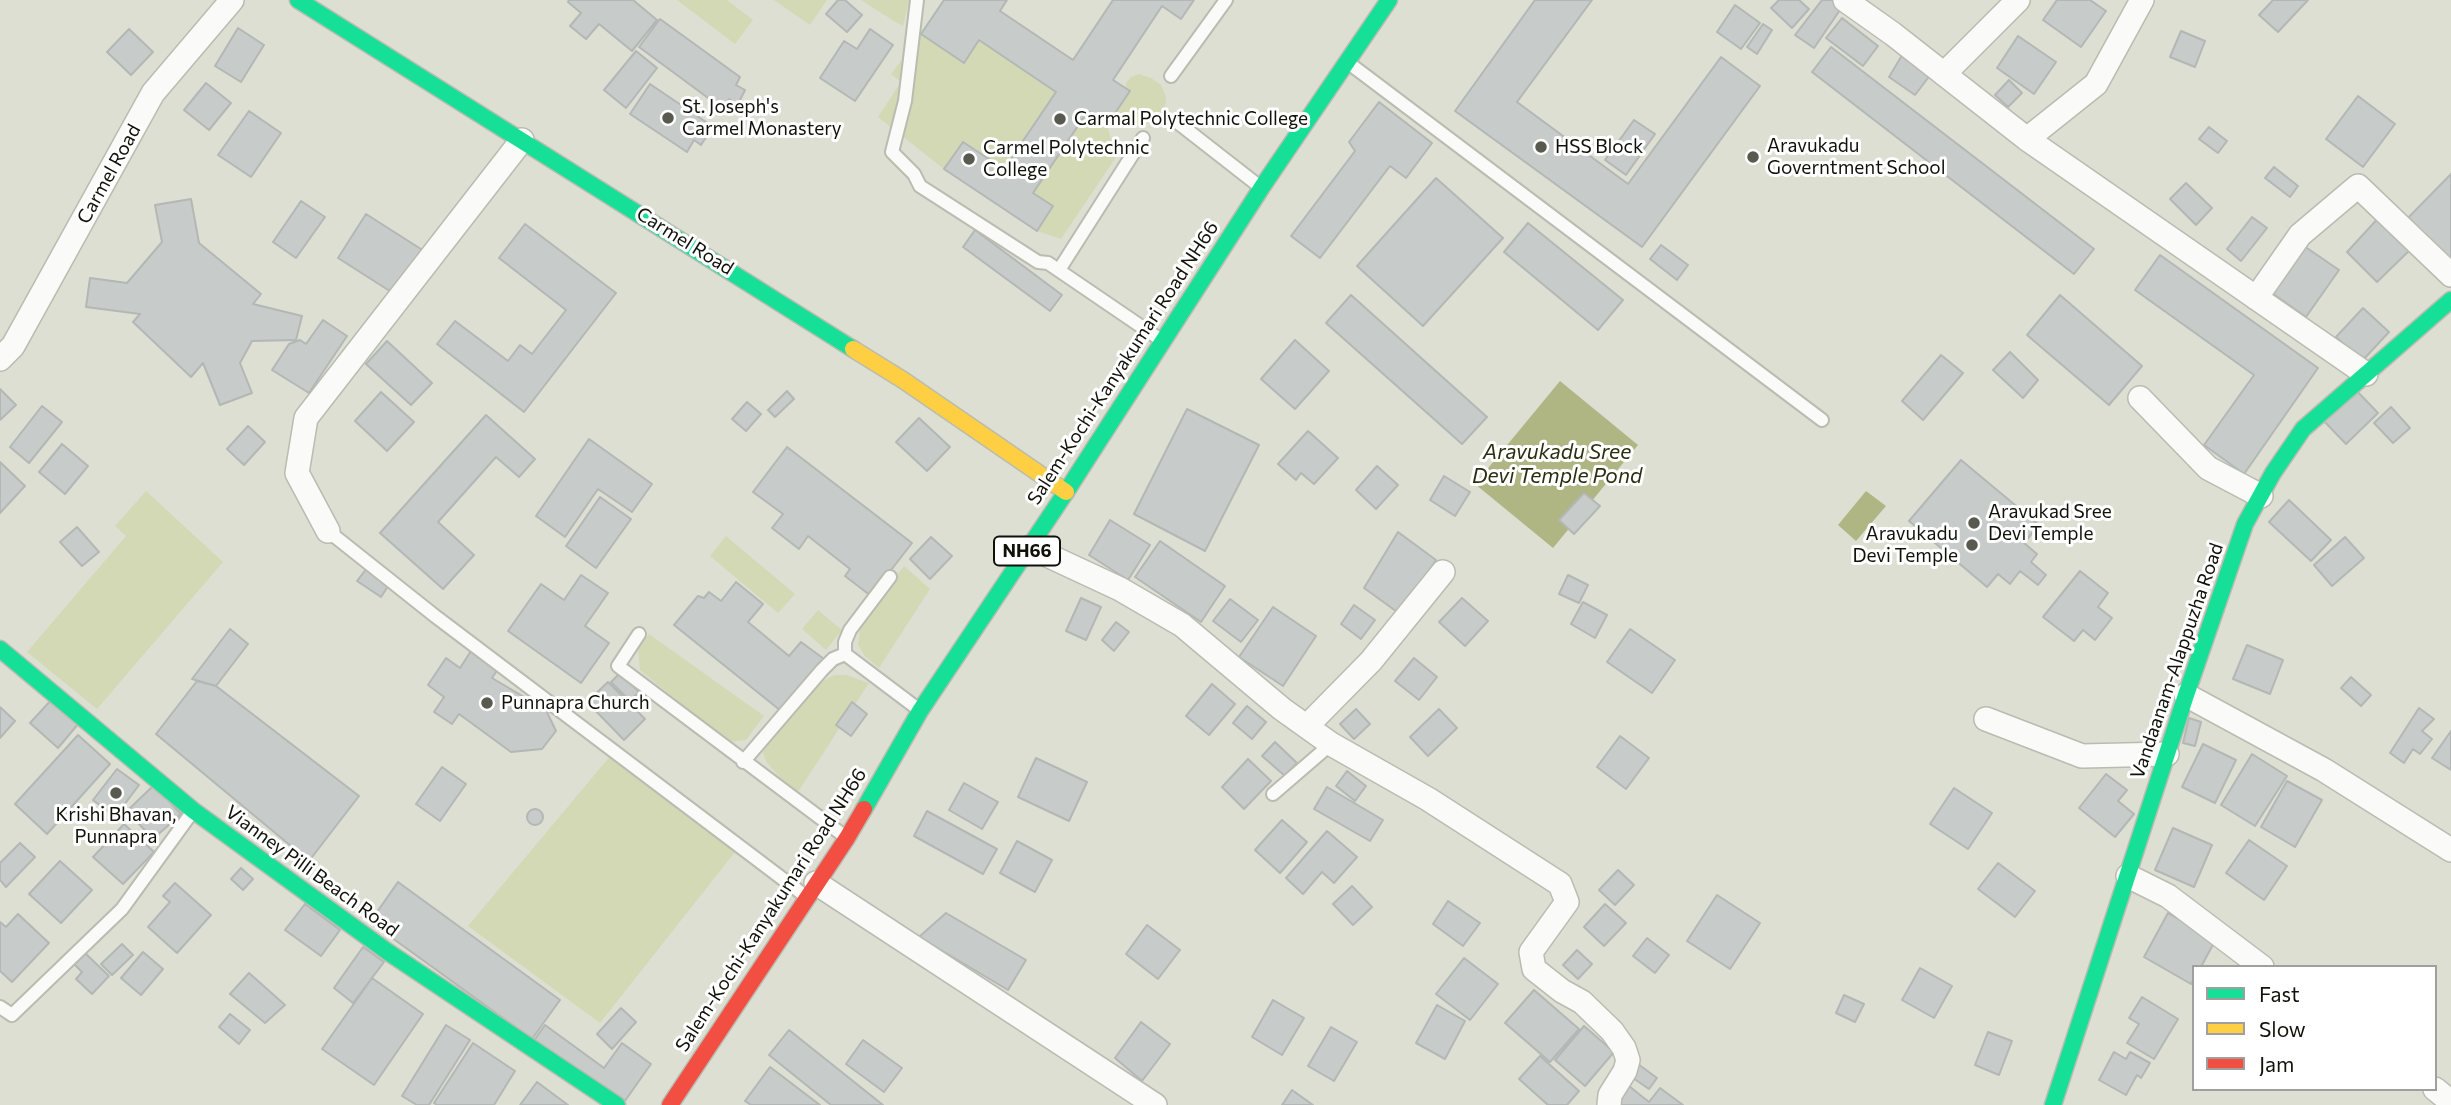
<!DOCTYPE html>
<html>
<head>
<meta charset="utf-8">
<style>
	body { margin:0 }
	#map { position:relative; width:2451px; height:1105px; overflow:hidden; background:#dddfd2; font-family:Commissioner,sans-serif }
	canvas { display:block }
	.legend { position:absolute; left:2192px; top:965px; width:245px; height:126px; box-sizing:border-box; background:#fff; border:2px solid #9fa09d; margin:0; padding:9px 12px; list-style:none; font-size:21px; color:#101109 }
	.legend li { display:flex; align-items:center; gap:14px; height:35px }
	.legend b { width:35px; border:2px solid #9fa09d }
</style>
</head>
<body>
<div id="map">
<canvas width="2451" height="1105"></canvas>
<ul class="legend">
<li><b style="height:9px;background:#16e098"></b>Fast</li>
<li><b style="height:9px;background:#ffcf43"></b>Slow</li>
<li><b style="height:9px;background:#f24e42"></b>Jam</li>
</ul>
</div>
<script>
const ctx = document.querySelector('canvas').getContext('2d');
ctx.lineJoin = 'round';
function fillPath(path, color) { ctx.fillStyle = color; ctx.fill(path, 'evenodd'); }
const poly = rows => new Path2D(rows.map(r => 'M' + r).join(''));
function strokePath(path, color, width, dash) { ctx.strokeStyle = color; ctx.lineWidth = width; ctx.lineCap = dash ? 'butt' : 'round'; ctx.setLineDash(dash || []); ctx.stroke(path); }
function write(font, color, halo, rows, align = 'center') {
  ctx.font = font + ' Commissioner,sans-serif'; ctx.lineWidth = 6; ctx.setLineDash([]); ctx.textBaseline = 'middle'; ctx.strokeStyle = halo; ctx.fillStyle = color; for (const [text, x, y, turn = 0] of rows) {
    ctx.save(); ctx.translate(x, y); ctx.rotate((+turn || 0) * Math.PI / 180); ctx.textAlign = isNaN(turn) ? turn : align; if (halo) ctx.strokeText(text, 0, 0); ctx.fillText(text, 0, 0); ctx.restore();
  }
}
fillPath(poly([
	[677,0,727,0,753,20,735,44],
	[774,0,827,0,810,25],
	[861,0,909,0,903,26,894,21],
	[921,34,979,40,1056,92,1004,169,963,142,944,169,878,117,901,82,891,74],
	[1139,74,1151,78,1161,85,1166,97,1165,110,1156,120,1144,125,1127,123,1115,113,1130,92,1126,89,1126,83,1131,77],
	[1088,111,1107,125,1116,157,1061,239,1037,231,1053,206,1033,193],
	[146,491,223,562,97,709,27,652,126,536,115,526],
	[726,536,795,594,778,613,710,556],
	[904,566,930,589,879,668,865,656,858,645,860,630,883,593],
	[818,610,842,630,826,650,802,629],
	[649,634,764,716,746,740,727,742,640,670,638,649],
	[834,675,846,675,869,683,796,795,767,763,763,753,766,745,777,731,820,683],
	[611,755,735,852,600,1023,468,926]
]), '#d4d9b5');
fillPath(poly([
	[1560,381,1638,445,1553,548,1475,484],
	[1866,491,1886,506,1856,541,1838,525]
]), '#afb683');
const building = poly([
	[569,0,633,0,657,20,632,51,599,24,586,39,570,26,581,13,568,2,569,0],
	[838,0,845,0,862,15,847,32,826,14,838,0],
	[944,0,1007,0,1000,11,1073,60,1113,0,1194,0,1181,19,1162,6,1113,80,1130,91,1107,125,1088,111,1033,193,1053,206,1037,231,944,169,963,142,1004,169,1056,92,979,40,964,63,921,34,944,0],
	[1535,0,1592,0,1517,102,1628,184,1721,57,1760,86,1642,247,1455,111,1535,0],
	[1779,0,1799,0,1809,9,1792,28,1771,8,1779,0],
	[1822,0,1833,0,1842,7,1814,48,1795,35,1822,0],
	[2057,0,2090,0,2106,11,2081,47,2043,20,2057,0],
	[2273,0,2308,0,2278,32,2259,15,2273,0],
	[1735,5,1760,23,1741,49,1717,32,1735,5],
	[1842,18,1878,46,1863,66,1826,38,1842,18],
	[660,19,740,77,736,85,745,90,738,104,729,99,723,109,639,47,660,19],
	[1763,24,1772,30,1757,54,1747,47,1763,24],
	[238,28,264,45,241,82,215,66,238,28],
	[129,29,153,52,131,75,107,52,129,29],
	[870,29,893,45,855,101,820,78,844,41,857,49,870,29],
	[2181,31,2205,41,2195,67,2170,57,2181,31],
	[2018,36,2056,62,2034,94,1997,68,2018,36],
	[1831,47,2094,249,2074,274,1812,72,1831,47],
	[636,51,657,68,626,108,604,90,636,51],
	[1904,52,1931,74,1915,95,1889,77,1904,52],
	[2009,80,2022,93,2008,107,1995,95,2009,80],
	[206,83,231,103,209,130,184,110,206,83],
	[650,84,706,122,701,130,708,134,701,145,694,140,687,152,630,114,650,84],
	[2358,96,2395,124,2363,167,2326,139,2358,96],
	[1379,102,1432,143,1406,178,1390,166,1320,258,1291,236,1355,151,1349,142,1379,102],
	[249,111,281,133,251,177,218,155,249,111],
	[1634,120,1655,134,1626,175,1605,160,1634,120],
	[2209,127,2227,141,2218,153,2199,139,2209,127],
	[2274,167,2298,186,2290,197,2265,178,2274,167],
	[2451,174,2451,260,2404,222,2451,174],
	[1436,178,1503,238,1423,326,1357,266,1436,178],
	[2186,183,2212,208,2196,225,2170,199,2186,183],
	[191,199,199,243,261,294,253,304,302,316,296,340,252,341,240,363,252,393,220,405,203,363,191,377,133,322,140,314,86,307,90,278,127,283,162,242,155,205,191,199],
	[301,201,325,217,296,258,273,242,301,201],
	[366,214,424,251,396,295,338,258,366,214],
	[2382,214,2414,246,2377,282,2347,252,2382,214],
	[2252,217,2267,228,2241,261,2227,249,2252,217],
	[1528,223,1623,300,1598,330,1504,252,1528,223],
	[525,224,616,293,524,412,437,344,455,321,508,361,520,345,532,354,566,310,499,258,525,224],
	[975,230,1062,295,1050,311,963,247,975,230],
	[1661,245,1688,265,1677,280,1650,259,1661,245],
	[2304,246,2339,270,2306,317,2272,293,2304,246],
	[2160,255,2318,368,2244,474,2204,445,2254,375,2135,290,2160,255],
	[1351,295,1487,417,1462,444,1326,323,1351,295],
	[2060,295,2142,366,2109,405,2027,335,2060,295],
	[2363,308,2389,332,2362,361,2336,337,2363,308],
	[323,320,347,336,309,393,272,370,289,344,300,340,306,344,323,320],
	[1295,340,1329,371,1295,409,1261,379,1295,340],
	[387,341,432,383,411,405,366,364,387,341],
	[2010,352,2038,380,2023,398,1993,370,2010,352],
	[1941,355,1963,373,1923,420,1902,401,1941,355],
	[2353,387,2378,413,2346,444,2321,418,2353,387],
	[0,389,16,405,0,420,0,389],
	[787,391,794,399,775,417,768,410,787,391],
	[381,392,414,422,387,451,355,421,381,392],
	[747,402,761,414,746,431,732,419,747,402],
	[42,406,62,422,29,463,10,447,42,406],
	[2391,407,2410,428,2393,443,2374,423,2391,407],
	[1187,409,1259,445,1205,551,1134,514,1187,409],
	[486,415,535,459,519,477,496,457,438,522,474,555,443,589,380,533,486,415],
	[919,418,950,447,927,471,896,442,919,418],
	[248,426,265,442,244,465,227,449,248,426],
	[1308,431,1338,458,1314,484,1301,473,1296,480,1278,464,1308,431],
	[589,439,652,484,632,512,598,489,565,537,536,516,589,439],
	[62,444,88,466,65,494,39,472,62,444],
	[787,447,912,543,871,596,845,576,850,569,808,536,799,549,772,528,783,514,753,492,787,447],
	[1961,460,2039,525,2024,543,2037,554,2031,562,2046,575,2038,585,2020,571,2010,584,1998,574,1987,587,1909,521,1961,460],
	[0,462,25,486,0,513,0,462],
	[1377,466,1398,485,1376,509,1356,490,1377,466],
	[1444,476,1470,492,1455,516,1430,500,1444,476],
	[1584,493,1600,506,1574,534,1559,520,1584,493],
	[600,497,631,519,596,568,566,546,600,497],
	[2289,500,2331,540,2311,561,2269,522,2289,500],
	[1110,520,1150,545,1128,580,1089,555,1110,520],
	[77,527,99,552,82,566,60,542,77,527],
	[1398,532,1436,560,1400,614,1364,588,1398,532],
	[931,537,952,556,930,579,910,559,931,537],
	[2345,537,2364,558,2332,586,2314,565,2345,537],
	[1160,541,1225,586,1201,622,1135,577,1160,541],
	[367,568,390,583,381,597,357,581,367,568],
	[2080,571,2108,593,2098,607,2112,618,2095,640,2083,630,2074,641,2043,617,2080,571],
	[581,575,608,593,585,626,609,643,581,683,508,631,541,584,564,600,581,575],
	[1568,575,1588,585,1579,603,1559,594,1568,575],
	[736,582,763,604,748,622,789,656,801,642,824,659,781,711,674,625,698,596,704,598,709,592,721,601,736,582],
	[1081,598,1101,607,1086,640,1066,631,1081,598],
	[1462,598,1488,621,1465,646,1439,622,1462,598],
	[1230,599,1258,620,1241,642,1213,621,1230,599],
	[1583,602,1607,615,1595,638,1571,624,1583,602],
	[1354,605,1375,620,1361,639,1341,624,1354,605],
	[1273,607,1316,636,1283,686,1239,657,1273,607],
	[1116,622,1129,632,1114,651,1102,640,1116,622],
	[230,629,248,644,216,686,192,679,230,629],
	[1630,629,1675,660,1652,693,1607,662,1630,629],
	[2247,645,2283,660,2270,694,2233,679,2247,645],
	[471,651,498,669,492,678,546,710,556,731,542,749,511,752,459,714,452,724,434,712,444,697,428,685,446,658,460,668,471,651],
	[1414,658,1437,677,1419,700,1395,681,1414,658],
	[620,673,639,692,630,701,611,682,620,673],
	[2351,677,2371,695,2361,706,2341,688,2351,677],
	[197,681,216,686,359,796,309,861,156,734,197,681],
	[608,682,645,719,624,740,587,702,608,682],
	[1212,684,1235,704,1209,735,1186,716,1212,684],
	[53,698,79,723,58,748,30,723,53,698],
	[852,702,867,714,851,736,836,725,852,702],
	[1247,706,1266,722,1252,739,1233,723,1247,706],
	[0,707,15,721,0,738,0,707],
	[2419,708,2434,719,2422,731,2432,739,2420,754,2413,749,2404,763,2390,753,2419,708],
	[1356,709,1370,724,1354,739,1340,724,1356,709],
	[1439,709,1457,728,1428,756,1410,737,1439,709],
	[2189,718,2201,722,2195,746,2183,743,2189,718],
	[2451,731,2451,770,2432,758,2451,731],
	[78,735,110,764,47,834,15,804,78,735],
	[1620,736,1649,758,1626,789,1597,767,1620,736],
	[1275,742,1297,763,1285,776,1262,756,1275,742],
	[2203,744,2236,760,2215,803,2182,787,2203,744],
	[2252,754,2287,776,2255,826,2221,805,2252,754],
	[1036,758,1087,782,1069,821,1018,797,1036,758],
	[1248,759,1271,781,1244,809,1222,787,1248,759],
	[442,767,466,784,440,821,416,804,442,767],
	[117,769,139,785,115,817,93,800,117,769],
	[1347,771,1366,786,1355,801,1336,786,1347,771],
	[2106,774,2127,790,2118,801,2134,814,2115,837,2079,808,2106,774],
	[2287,781,2322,800,2295,847,2261,827,2287,781],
	[964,783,998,802,982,829,949,810,964,783],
	[154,785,181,814,153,839,127,811,154,785],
	[1327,787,1383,820,1370,841,1314,809,1327,787],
	[1954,788,1992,813,1968,849,1930,824,1954,788],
	'527 817a8 8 0 1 1 16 0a8 8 0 1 1-16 0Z',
	[927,811,997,849,983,874,914,836,927,811],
	[1282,820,1307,842,1280,873,1255,850,1282,820],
	[124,824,154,852,123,884,93,857,124,824],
	[2173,828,2212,845,2194,887,2155,870,2173,828],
	[1327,831,1357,857,1334,883,1322,872,1303,894,1286,878,1327,831],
	[2249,840,2287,866,2264,900,2226,873,2249,840],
	[1017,841,1052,860,1035,892,1000,873,1017,841],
	[20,843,35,857,6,887,0,880,0,863,20,843],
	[60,861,92,890,61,923,29,894,60,861],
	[1998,863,2035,891,2015,917,1978,889,1998,863],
	[241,868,253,879,243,890,231,879,241,868],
	[1618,870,1634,885,1615,905,1599,890,1618,870],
	[398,882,560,1000,532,1039,370,922,398,882],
	[175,883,211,915,177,953,148,927,170,902,163,896,175,883],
	[1352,886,1372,907,1353,925,1333,904,1352,886],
	[1717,895,1760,923,1730,969,1687,941,1717,895],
	[1448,901,1480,923,1463,946,1433,924,1448,901],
	[305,904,340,930,321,956,285,930,305,904],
	[1605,904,1626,923,1604,946,1584,927,1605,904],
	[946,913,1026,960,1008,990,919,937,946,913],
	[2168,913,2216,939,2201,967,2194,967,2194,979,2191,984,2144,957,2168,913],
	[18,914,49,943,12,982,0,971,0,922,6,927,18,914],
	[1147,925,1180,950,1158,979,1126,954,1147,925],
	[1647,938,1669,955,1655,973,1633,956,1647,938],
	[122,944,133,955,112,975,101,964,122,944],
	[363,947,384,962,353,1003,334,988,363,947],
	[1577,950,1592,964,1578,979,1563,965,1577,950],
	[143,952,163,969,141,995,121,978,143,952],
	[85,953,109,976,92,994,76,979,82,972,74,964,85,953],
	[1464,958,1498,984,1470,1020,1436,994,1464,958],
	[1920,968,1952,986,1934,1018,1902,1000,1920,968],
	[249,973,285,1005,265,1023,230,994,249,973],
	[372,978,423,1014,374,1085,322,1049,372,978],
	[1534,990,1579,1029,1550,1062,1505,1023,1534,990],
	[1844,995,1864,1004,1855,1022,1836,1013,1844,995],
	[2142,997,2178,1019,2154,1059,2127,1043,2139,1024,2129,1018,2142,997],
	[1273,1000,1304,1018,1282,1055,1252,1037,1273,1000],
	[1437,1005,1465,1021,1445,1059,1416,1043,1437,1005],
	[621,1008,636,1022,612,1049,597,1034,621,1008],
	[230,1014,250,1030,239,1044,219,1027,230,1014],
	[1141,1022,1170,1044,1142,1081,1115,1058,1141,1022],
	[446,1025,470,1040,429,1105,417,1105,402,1096,446,1025],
	[545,1025,604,1068,622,1043,651,1064,622,1105,533,1042,545,1025],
	[1584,1026,1614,1052,1585,1086,1555,1060,1584,1026],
	[1331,1027,1357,1042,1334,1081,1308,1066,1331,1027],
	[789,1030,883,1105,831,1105,769,1055,789,1030],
	[1988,1032,2012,1041,1999,1075,1975,1065,1988,1032],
	[863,1040,902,1068,884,1092,846,1064,863,1040],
	[473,1043,515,1071,494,1105,437,1105,434,1103,473,1043],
	[2114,1052,2126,1059,2130,1052,2150,1063,2141,1078,2137,1075,2126,1095,2099,1080,2114,1052],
	[1540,1056,1579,1091,1567,1105,1548,1105,1519,1079,1540,1056],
	[1638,1064,1657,1078,1649,1089,1630,1076,1638,1064],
	[770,1067,820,1105,751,1105,745,1101,770,1067],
	[537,1082,568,1105,520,1105,537,1082],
	[1629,1086,1649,1102,1660,1088,1683,1105,1617,1105,1629,1086],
	[1292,1090,1313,1105,1282,1105,1292,1090]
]);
fillPath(building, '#c7cbc9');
strokePath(building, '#b3b7b5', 2);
const lane = poly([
	[917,0,905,101,892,152,914,174,920,186,1038,262,1048,263,1161,340],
	[1350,64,1822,420],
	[1171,76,1226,0],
	[1177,122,1259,186],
	[1059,270,1143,138],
	[328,531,435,616,804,895],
	[639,634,618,666,843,835],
	[845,654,918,709],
	[845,654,845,642,850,630,890,577],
	[743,762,822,670,833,659,845,654],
	[1273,794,1331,744],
	[0,1007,12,1015,122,909,193,811]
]);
const street = poly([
	[1845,0,1893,34,2027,139,2366,374],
	[1944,74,2018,0],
	[2027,139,2096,84,2142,0],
	[2256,298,2300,235,2358,186,2451,275],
	[0,359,13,346,153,93,232,0],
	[2140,398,2208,468,2261,496],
	[328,531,297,473,306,418,522,140],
	[1030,547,1120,589,1182,625,1282,709,1331,744,1428,799,1560,884,1567,902,1531,952,1534,969,1562,991,1582,1002,1612,1031,1624,1048,1628,1060,1625,1071,1610,1095,1609,1105],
	[2186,695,2324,770,2451,850],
	[1986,719,2082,756,2167,754],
	[1307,726,1371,661,1443,572],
	[2128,876,2168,896,2262,967],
	[816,883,1155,1105],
	[2435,1089,2451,1102]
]);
const fast = poly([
	[298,0,853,349],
	[0,649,194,811,388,952,617,1105],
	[864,809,920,711,1066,492,1262,187,1389,0],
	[2053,1105,2186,695,2245,524,2273,473,2303,429,2451,300]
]);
const slow = poly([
	[853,349,903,380,1066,492]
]);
const jam = poly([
	[670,1105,847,838,864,809]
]);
strokePath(lane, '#babbb1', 16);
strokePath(street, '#babbb1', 26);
strokePath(fast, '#babbb1', 19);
strokePath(slow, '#babbb1', 19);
strokePath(jam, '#babbb1', 19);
strokePath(lane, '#fafaf8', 12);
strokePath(street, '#fafaf8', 23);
strokePath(fast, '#16e098', 16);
strokePath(slow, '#ffcf43', 16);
strokePath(jam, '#f24e42', 16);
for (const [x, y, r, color] of [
	[668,118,7,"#58594f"],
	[1060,119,7,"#58594f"],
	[1541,147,7,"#58594f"],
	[1753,157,7,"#58594f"],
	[969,159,7,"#58594f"],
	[1974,523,7,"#58594f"],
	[1972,545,7,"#58594f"],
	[487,703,7,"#58594f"],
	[116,793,7,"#58594f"]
]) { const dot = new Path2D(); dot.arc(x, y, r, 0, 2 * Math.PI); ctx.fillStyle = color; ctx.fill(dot); strokePath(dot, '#fff', 2.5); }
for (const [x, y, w] of [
	[1027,551,66]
]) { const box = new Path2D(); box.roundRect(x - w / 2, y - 14.5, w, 29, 5); ctx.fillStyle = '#fff'; ctx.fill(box); strokePath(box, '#101109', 2); }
write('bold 18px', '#101109', null, [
	["NH66",1027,551]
]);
write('19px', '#101109', '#fff', [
	["St. Joseph's",682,107],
	["Carmel Monastery",682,129],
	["Carmal Polytechnic College",1074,119],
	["Aravukadu",1767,146],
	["Governtment School",1767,168],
	["HSS Block",1555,147],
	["Carmel Polytechnic",983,148],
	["College",983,170],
	["Aravukad Sree",1988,512],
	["Devi Temple",1988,534],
	["Aravukadu",1958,534,"right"],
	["Devi Temple",1958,556,"right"],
	["Punnapra Church",501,703],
	["Krishi Bhavan,",116,815,"center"],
	["Punnapra",116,837,"center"]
], 'left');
write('19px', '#101109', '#fff', [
	["Carmel Road",109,174,-61],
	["Carmel Road",685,241,32],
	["Salem-Kochi-Kanyakumari Road NH66",1123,363,-57],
	["Vandaanam-Alappuzha Road",2177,661,-71],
	["Vianney Pilli Beach Road",312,871,36],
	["Salem-Kochi-Kanyakumari Road NH66",771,910,-57]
]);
write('italic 21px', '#2b2f11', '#fff', [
	["Aravukadu Sree",1557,452],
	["Devi Temple Pond",1557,476]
]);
</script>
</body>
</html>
